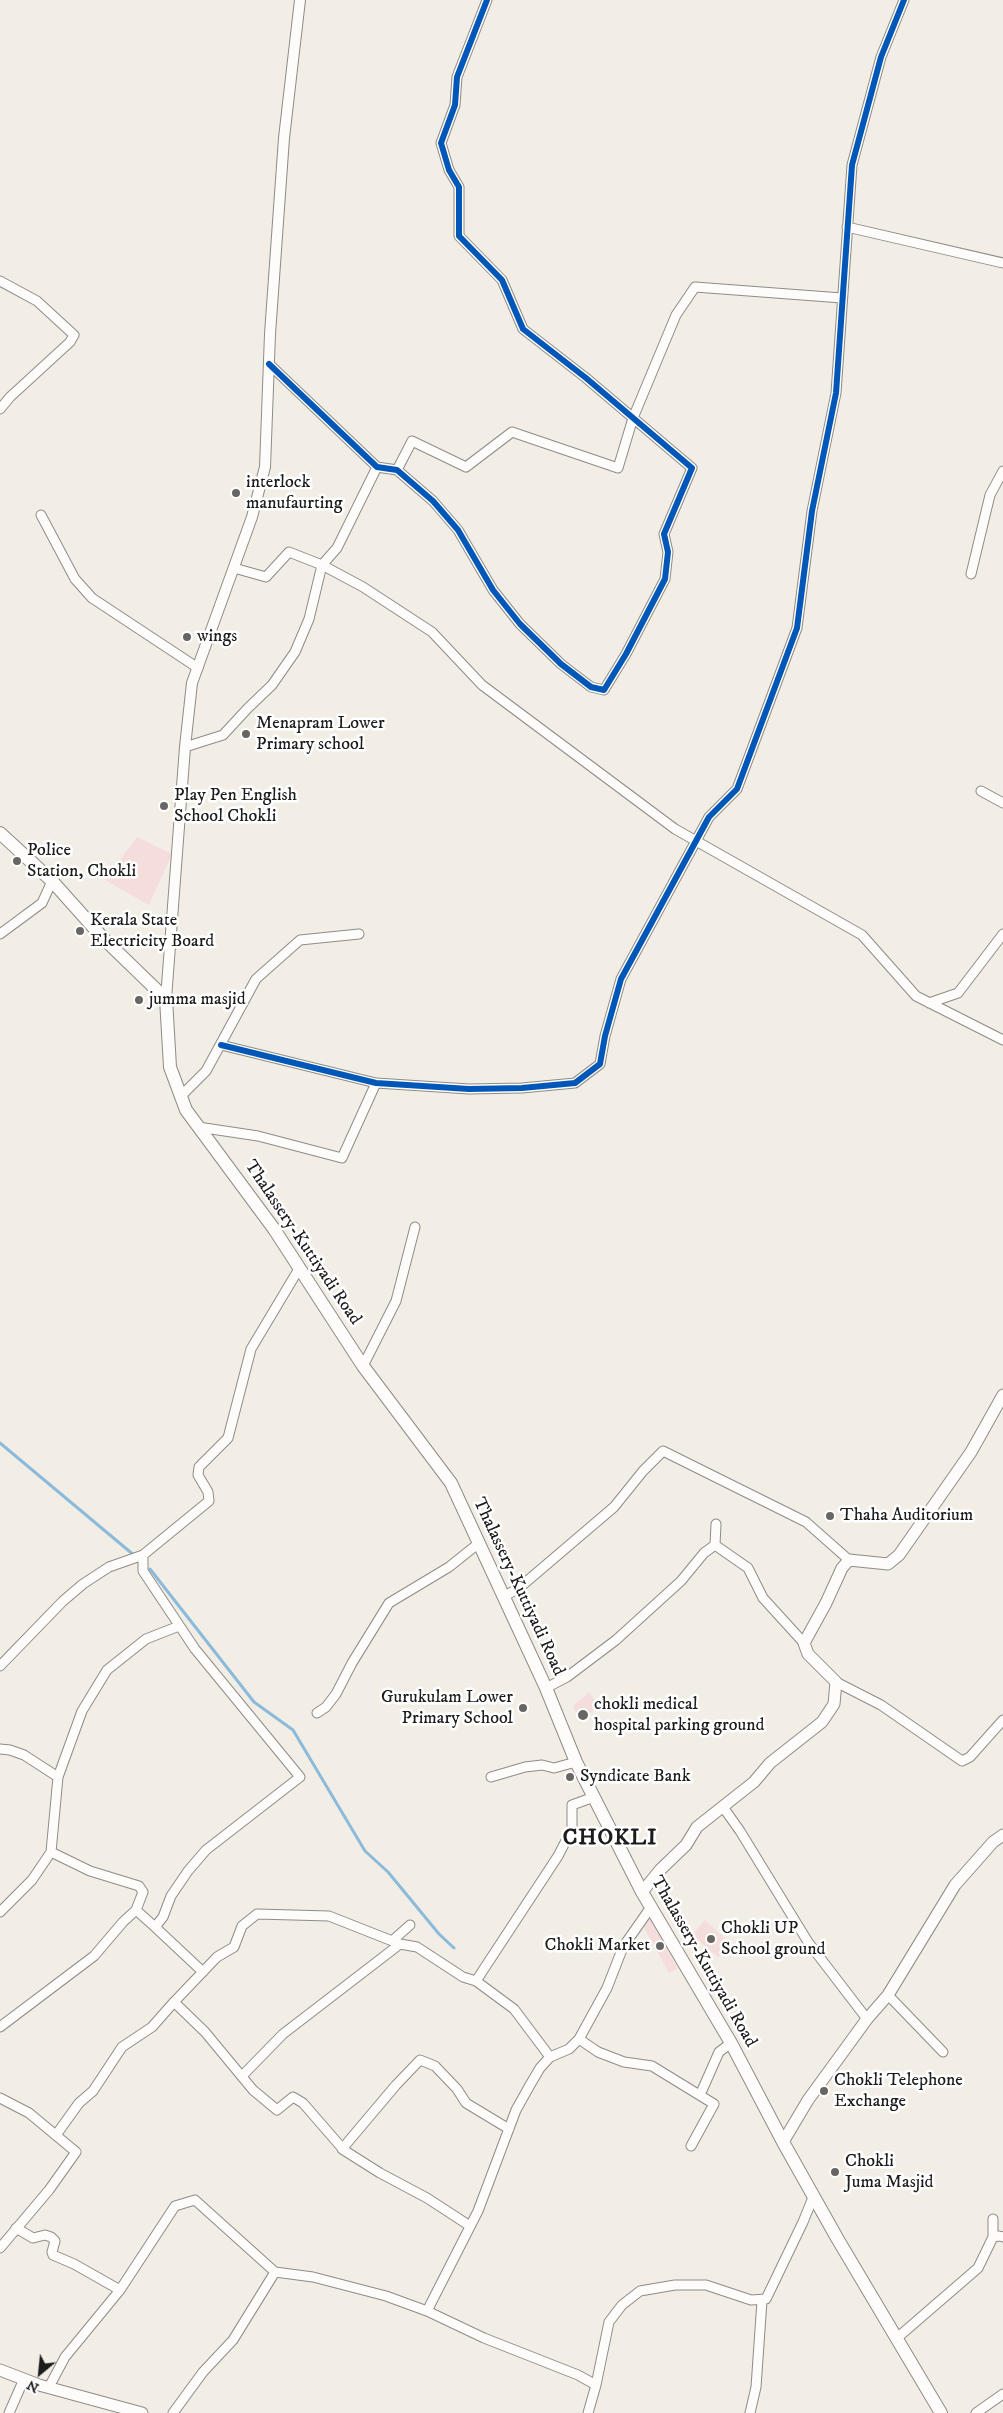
<!DOCTYPE html>
<html>
<head>
<meta charset="utf-8">
<style>
	body { margin:0 }
	#map { position:relative; width:1003px; height:2413px; overflow:hidden; background:#f2eee6; font-family:"IM FELL DW Pica",serif }
	canvas { display:block }
	.north { position:absolute; left:15px; top:2348px; width:50px; height:50px; -webkit-text-stroke:4px #fff; paint-order:stroke; rotate:208deg; font-size:14px; font-weight:700; line-height:20px; text-align:center; color:#1c1c1c }
	.north::after { content:''; display:block; margin:auto; width:18px; height:22px; background:#1c1c1c; clip-path:polygon(50% 0,100% 100%,50% 72%,0 100%) }
</style>
</head>
<body>
<div id="map">
<canvas width="1003" height="2413"></canvas>
<div class="north">N</div>
</div>
<script>
const ctx = document.querySelector('canvas').getContext('2d');
ctx.lineJoin = 'round';
function fillPath(path, color) { ctx.fillStyle = color; ctx.fill(path, 'evenodd'); }
const poly = rows => new Path2D(rows.map(r => 'M' + r).join(''));
function strokePath(path, color, width, dash) { ctx.strokeStyle = color; ctx.lineWidth = width; ctx.lineCap = dash ? 'butt' : 'round'; ctx.setLineDash(dash || []); ctx.stroke(path); }
function write(font, color, halo, rows, align = 'center') {
  ctx.font = font + ' "IM FELL DW Pica",serif'; ctx.lineWidth = 5; ctx.setLineDash([]); ctx.textBaseline = 'middle'; ctx.strokeStyle = halo; ctx.fillStyle = color; for (const [text, x, y, turn = 0] of rows) {
    ctx.save(); ctx.translate(x, y); ctx.rotate((+turn || 0) * Math.PI / 180); ctx.textAlign = isNaN(turn) ? turn : align; if (halo) ctx.strokeText(text, 0, 0); ctx.fillText(text, 0, 0); ctx.restore();
  }
}
fillPath(poly([
	[137,837,172,854,149,905,105,880],
	[589,1692,598,1705,581,1724,573,1706],
	[651,1919,678,1969,669,1973,642,1924],
	[705,1920,730,1943,718,1957,692,1935]
]), '#f5dddc');
strokePath(poly([
	[0,1443,135,1556],
	[150,1569,254,1702,293,1730,365,1851,388,1872,439,1934,454,1948]
]), '#8bbada', 3);
const minor = poly([
	[847,227,1003,263],
	[0,281,37,301,74,335,70,342,10,397,0,409],
	[269,364,377,467,397,470,433,501,458,530,493,590,520,624,561,664,591,687,604,690,626,654,665,579,668,552,664,534,692,468,586,378,523,329,502,280,459,236,459,187,449,170,441,143,455,105,457,77,487,0],
	[397,470,412,441,466,467,512,432,618,468,633,418,676,315,695,287,842,298],
	[41,515,75,579,92,598,198,668],
	[234,568,266,577,289,552,322,565,363,587,432,632,482,685,675,829,862,935,916,996,1003,1040],
	[971,574,990,495,1003,471],
	[185,747,223,735,248,708,272,685,295,652,309,619,322,565,337,548,377,467],
	[981,791,1003,803],
	[0,934,42,903,52,881],
	[929,1003,958,993,1003,934],
	[221,1045,376,1083,469,1089,522,1088,575,1083,600,1064,605,1036,621,979,709,817,737,789,797,628,812,511,836,393,852,165,881,57,904,0],
	[181,1096,206,1071,256,979,300,940,359,934],
	[198,1127,258,1136,342,1158,376,1083],
	[363,1366,396,1301,415,1227],
	[715,1545,716,1524],
	[143,1555,209,1501,208,1492,198,1475,199,1467,228,1438,251,1349,300,1267],
	[503,1597,519,1588,614,1507,643,1471,663,1451,806,1522,849,1560],
	[0,1666,63,1601,83,1584,109,1567,143,1555,143,1571,195,1649,300,1777,206,1850,188,1871,171,1896,163,1917,155,1927,203,1972],
	[836,1682,881,1705,962,1761,970,1757,1003,1720],
	[546,1688,567,1677,616,1640,681,1581,704,1553,715,1545,748,1568,763,1598,804,1643],
	[317,1713,326,1707,336,1694,352,1663,389,1603,449,1567,479,1543],
	[0,1749,10,1750,24,1755,58,1777,51,1852,32,1880,0,1912],
	[58,1777,82,1711,107,1670,146,1639,179,1626],
	[491,1777,525,1767,542,1765,554,1768,576,1762],
	[723,1807,740,1831,808,1942,867,2019],
	[136,1910,155,1927],
	[392,1941,410,1925],
	[476,1981,514,2009,550,2057],
	[888,1995,943,2052],
	[174,2002,217,1957,234,1947,242,1926,257,1914,329,1916,400,1944,417,1947,463,1977,476,1981,558,1856,572,1829,572,1805,594,1797],
	[0,2027,94,1956,123,1922,136,1910,143,1892,139,1886,90,1871,51,1852],
	[579,2039,598,2052,624,2062,652,2066,714,2104,691,2146],
	[242,2076,283,2034,400,1944],
	[700,2095,719,2052,731,2043],
	[0,2098,29,2113,76,2152,49,2190,0,2248],
	[56,2135,79,2103,93,2091,122,2047,152,2027,174,2002,205,2032,253,2090,277,2110,293,2097,303,2103,342,2148],
	[470,2226,427,2198,380,2173,342,2149,396,2085,420,2060,435,2066,457,2089,466,2103,509,2129],
	[16,2228,33,2238,45,2235,51,2237,55,2241,52,2252,53,2255,74,2264,120,2290,65,2357,49,2387],
	[993,2237,993,2219],
	[120,2290,175,2206,195,2200,275,2272],
	[897,2338,978,2268,993,2237,999,2236,1003,2237],
	[596,2385,609,2322,622,2305,640,2291,675,2285,706,2285,751,2300,766,2299,803,2222,814,2195],
	[9,2413,24,2379],
	[173,2413,203,2372,233,2340,275,2272,313,2277,386,2296,427,2311],
	[588,2413,596,2385,578,2375,484,2338,427,2311,478,2211,516,2110,530,2085,540,2068,550,2057,569,2049,579,2039,607,1988,623,1947,651,1907],
	[750,2413,756,2387,762,2301],
	[976,2413,1003,2394]
]);
const tertiary = poly([
	[166,999,185,747,192,683,252,517,265,467,270,334,284,138,300,0]
]);
const secondary = poly([
	[642,1892,660,1870,686,1845,697,1827,754,1782,770,1763,822,1722,834,1704,836,1682,808,1654,804,1643,826,1603,842,1568,849,1560,888,1564,899,1555,971,1452,1003,1395],
	[783,2142,808,2100,867,2019,888,1995,955,1885,993,1842,1003,1835],
	[0,2370,39,2385,142,2413]
]);
const primary = poly([
	[0,833,52,881,103,938,166,999,170,1067,186,1110,274,1229,363,1366,451,1483,546,1688,576,1762,642,1892,731,2043,783,2142,837,2238,941,2413]
]);
strokePath(minor, '#8e8c87', 11);
strokePath(tertiary, '#8e8c87', 12);
strokePath(secondary, '#8e8c87', 13);
strokePath(primary, '#8e8c87', 14);
strokePath(minor, '#fdfcfb', 9);
strokePath(tertiary, '#fdfcfb', 10);
strokePath(secondary, '#fdfcfb', 11);
strokePath(primary, '#fdfcfb', 12);
strokePath(poly([
	[269,364,377,467,397,470,433,501,458,530,493,590,520,624,561,664,591,687,604,690,626,654,665,579,668,552,664,534,692,468,586,378,523,329,502,280,459,236,459,187,449,170,441,143,455,105,457,77,487,0],
	[221,1045,376,1083,469,1089,522,1088,575,1083,600,1064,605,1036,621,979,709,817,737,789,797,628,812,511,836,393,852,165,881,57,904,0]
]), '#0057b8', 6);
for (const [x, y, r, color] of [
	[236,493,5,"#676663"],
	[187,637,5,"#676663"],
	[246,734,5,"#676663"],
	[164,806,5,"#676663"],
	[17,861,5,"#676663"],
	[80,931,5,"#676663"],
	[139,1000,5,"#676663"],
	[830,1516,5,"#676663"],
	[523,1708,5,"#676663"],
	[583,1715,6,"#676663"],
	[570,1777,5,"#676663"],
	[711,1939,5,"#676663"],
	[660,1946,5,"#676663"],
	[824,2091,5,"#676663"],
	[835,2172,5,"#676663"]
]) { const dot = new Path2D(); dot.arc(x, y, r, 0, 2 * Math.PI); ctx.fillStyle = color; ctx.fill(dot); strokePath(dot, '#fff', 2); }
write('18px', '#1c1c1c', '#fff', [
	["interlock",246,483],
	["manufaurting",246,504],
	["wings",197,637],
	["Menapram Lower",256,724],
	["Primary school",256,745],
	["Play Pen English",174,796],
	["School Chokli",174,817],
	["Police",27,851],
	["Station, Chokli",27,872],
	["Kerala State",90,921],
	["Electricity Board",90,942],
	["jumma masjid",149,1000],
	["Thaha Auditorium",840,1516],
	["Gurukulam Lower",513,1698,"right"],
	["Primary School",513,1719,"right"],
	["chokli medical",594,1705],
	["hospital parking ground",594,1726],
	["Syndicate Bank",580,1777],
	["Chokli UP",721,1929],
	["School ground",721,1950],
	["Chokli Market",650,1946,"right"],
	["Chokli Telephone",834,2081],
	["Exchange",834,2102],
	["Chokli",845,2162],
	["Juma Masjid",845,2183]
], 'left');
write('18px', '#1c1c1c', '#fff', [
	["Thalassery-Kuttiyadi Road",302,1243,56],
	["Thalassery-Kuttiyadi Road",518,1587,65],
	["Thalassery-Kuttiyadi Road",703,1962,60]
]);
ctx.letterSpacing = '1px';
write('bold 22px', '#1c1c1c', '#fff', [
	["CHOKLI",610,1839]
]);
ctx.letterSpacing = '0px';
</script>
</body>
</html>
